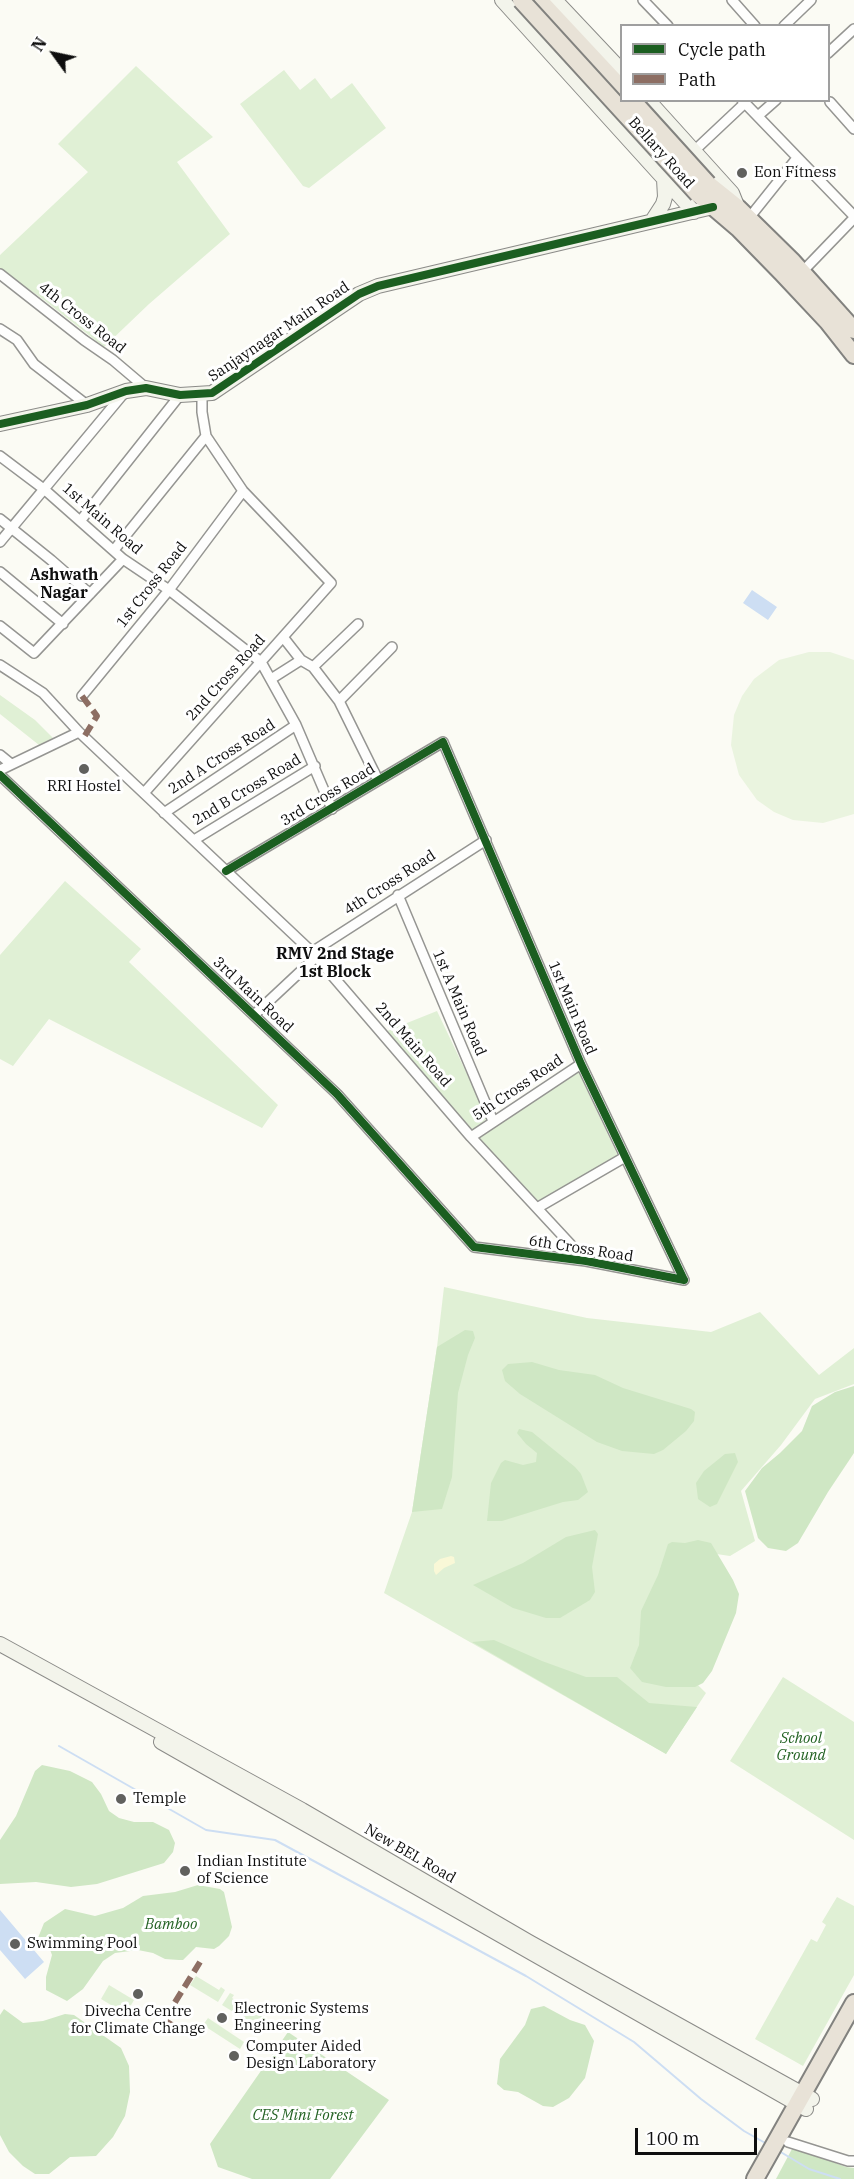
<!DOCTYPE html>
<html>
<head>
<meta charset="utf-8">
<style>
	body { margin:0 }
	#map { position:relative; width:854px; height:2179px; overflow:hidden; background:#fbfbf4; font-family:"IBM Plex Serif",serif }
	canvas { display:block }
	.legend { position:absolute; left:620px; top:24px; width:210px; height:78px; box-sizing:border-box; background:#fff; border:2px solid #9f9f9f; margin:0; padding:8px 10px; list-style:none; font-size:18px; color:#0e0e0e }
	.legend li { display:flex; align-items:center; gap:12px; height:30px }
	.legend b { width:30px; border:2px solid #9f9f9f }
	.north { position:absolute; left:24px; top:24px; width:60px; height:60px; -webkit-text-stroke:4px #fff; paint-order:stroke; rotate:303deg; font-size:16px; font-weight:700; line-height:24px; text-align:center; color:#0e0e0e }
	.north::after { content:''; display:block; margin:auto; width:21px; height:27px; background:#0e0e0e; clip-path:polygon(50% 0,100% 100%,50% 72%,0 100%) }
	.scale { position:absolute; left:635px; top:2128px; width:122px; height:27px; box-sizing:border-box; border:3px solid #0e0e0e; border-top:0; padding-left:8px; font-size:18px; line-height:21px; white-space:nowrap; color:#0e0e0e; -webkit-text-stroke:4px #fff; paint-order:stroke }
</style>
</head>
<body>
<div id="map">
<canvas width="854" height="2179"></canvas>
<ul class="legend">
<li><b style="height:8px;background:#1b5e20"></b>Cycle path</li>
<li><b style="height:8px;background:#8d6e63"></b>Path</li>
</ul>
<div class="north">N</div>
<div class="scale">100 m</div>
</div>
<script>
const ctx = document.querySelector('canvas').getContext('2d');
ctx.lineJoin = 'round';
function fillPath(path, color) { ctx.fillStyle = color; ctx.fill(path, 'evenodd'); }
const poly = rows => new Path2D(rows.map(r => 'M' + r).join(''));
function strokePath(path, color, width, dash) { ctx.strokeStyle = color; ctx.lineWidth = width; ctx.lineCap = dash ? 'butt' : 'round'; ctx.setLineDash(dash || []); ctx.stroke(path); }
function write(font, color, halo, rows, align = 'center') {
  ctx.font = font + ' "IBM Plex Serif",serif'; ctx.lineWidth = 6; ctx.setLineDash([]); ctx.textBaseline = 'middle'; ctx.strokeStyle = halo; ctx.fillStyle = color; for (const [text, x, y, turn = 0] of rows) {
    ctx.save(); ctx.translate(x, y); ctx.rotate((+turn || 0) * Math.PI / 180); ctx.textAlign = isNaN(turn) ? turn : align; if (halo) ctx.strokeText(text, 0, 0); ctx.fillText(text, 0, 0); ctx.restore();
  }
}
fillPath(poly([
	[136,66,213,137,177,162,230,234,149,304,104,347,44,300,0,269,0,255,88,172,58,144],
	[284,70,300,90,315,78,331,99,352,83,386,128,309,188,303,186,240,104],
	[0,695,35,720,53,738,39,745,0,714],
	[65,881,141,949,129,962,278,1105,262,1128,49,1019,13,1066,0,1059,0,955],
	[437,1011,488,1118,470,1132,387,1031],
	[578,1071,618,1156,538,1201,479,1138],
	[444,1287,587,1318,711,1332,760,1312,819,1375,854,1348,854,1384,815,1399,781,1445,741,1491,755,1541,730,1556,676,1548,645,1633,706,1693,666,1754,384,1593,412,1512,437,1347],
	[783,1677,854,1722,854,1840,730,1761],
	[837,1897,854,1906,854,1975,803,2066,755,2039,811,1939,817,1942,826,1925,822,1922],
	[196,1976,219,1990,221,1987,225,1990,218,2002,190,1985],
	[109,1985,134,2000,126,2014,101,1999],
	[230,1993,234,1995,232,1998,267,2019,261,2029,222,2005],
	[208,2018,244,2042,240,2049,203,2025]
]), '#e0f0d5');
fillPath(poly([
	[465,1330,473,1331,475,1338,468,1355,458,1393,452,1477,442,1509,412,1512,437,1347],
	[532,1362,559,1370,595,1375,623,1388,691,1409,695,1412,694,1421,686,1431,663,1450,654,1454,622,1451,597,1442,520,1394,505,1381,502,1370,508,1364],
	[854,1386,854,1453,828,1492,798,1543,786,1551,768,1548,758,1538,745,1491,762,1468,780,1453,802,1431,812,1406,835,1392],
	[519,1429,532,1432,575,1467,581,1474,588,1492,578,1500,563,1502,502,1521,487,1521,491,1483,501,1463,505,1460,523,1465,536,1462,537,1453,526,1444,517,1433],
	[735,1453,738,1462,717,1504,710,1507,698,1499,696,1483,704,1471,725,1454],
	[595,1530,598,1534,592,1567,595,1592,590,1600,560,1618,546,1618,513,1608,473,1585,523,1563,566,1537],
	[698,1540,711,1543,733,1580,739,1594,736,1613,712,1671,703,1683,695,1687,666,1687,642,1682,630,1668,639,1645,641,1611,658,1575,668,1544,672,1542,685,1543],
	[494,1640,542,1661,586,1677,617,1677,649,1703,697,1707,666,1754,472,1642],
	[42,1765,70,1771,92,1782,101,1794,109,1811,119,1818,134,1822,153,1822,169,1830,175,1843,173,1852,164,1863,97,1884,71,1887,36,1882,0,1884,0,1840,16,1816,35,1771],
	[198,1885,220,1889,224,1892,232,1927,229,1936,219,1946,214,1949,196,1947,183,1960,179,1960,165,1959,153,1953,138,1950,115,1953,103,1961,83,1989,67,2001,46,1990,46,1977,52,1955,49,1947,38,1938,44,1923,65,1909,95,1916,123,1908,143,1896,175,1892],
	[544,2006,570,2020,585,2025,594,2041,585,2078,569,2098,553,2107,543,2106,518,2092,504,2090,497,2084,500,2059,525,2025,531,2009],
	[4,2009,23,2023,43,2021,65,2014,74,2015,121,2048,129,2066,130,2092,125,2116,113,2137,96,2156,70,2157,49,2174,35,2174,23,2166,9,2152,0,2135,0,2015],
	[288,2032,389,2100,330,2179,252,2179,218,2167,210,2144],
	[793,2147,846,2167,854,2168,854,2179,776,2179]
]), '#cfe7c4');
fillPath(poly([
	[451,1556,454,1557,455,1563,444,1568,436,1575,434,1571,434,1564,440,1559]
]), '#f9f8d7');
fillPath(poly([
	[809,652,830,652,854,660,854,814,823,823,793,820,774,812,757,800,739,775,731,745,734,715,742,696,754,679,779,660]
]), '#eaf4df');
fillPath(poly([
	[752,590,777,607,768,620,743,603],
	[0,1910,44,1962,25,1979,0,1950]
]), '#cddef3');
strokePath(poly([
	[59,1746,206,1830,275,1840,526,1976,634,2042,701,2099,744,2131,767,2144],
	[779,2151,809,2169,840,2179]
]), '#cddef3', 2);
const street = poly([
	[643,0,668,26],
	[732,0,755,26],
	[784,26,811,0],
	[828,53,854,29],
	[742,100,854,216],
	[830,102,854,129],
	[759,115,776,100],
	[694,151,745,103],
	[749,218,797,158],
	[802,272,854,218],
	[0,274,84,340,113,360,146,388],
	[0,329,17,340,34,364,87,405],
	[0,456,45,490,123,559,169,590,261,662,296,725,332,809],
	[0,519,51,560,90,594],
	[81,520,180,395],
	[0,542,124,393],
	[114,550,206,436],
	[0,572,63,624],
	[0,626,34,653,123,559],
	[283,637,301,660,313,667,339,701,378,780],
	[0,665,43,693,79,732,312,952,471,1137,586,1261],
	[313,667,358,624],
	[271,679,301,660],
	[82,696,169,590,243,491],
	[339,701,392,647],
	[0,755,11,764],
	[0,770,79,732],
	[0,775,337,1094,474,1247,586,1261,684,1280],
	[144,793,331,583,243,491,206,436,202,412,202,395],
	[164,813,296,725],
	[194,840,315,766],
	[226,871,443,742,581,1064,684,1280],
	[398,895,493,1121],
	[312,952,486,840],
	[254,1015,316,957],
	[471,1137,581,1064],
	[537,1208,625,1157],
	[788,2142,848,2161,854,2161]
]);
const secondary = poly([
	[502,0,694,212],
	[555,0,622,71],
	[648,100,732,193,738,208],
	[652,221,663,204,665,197,664,179],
	[0,424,87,405,126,391,146,388,180,395,212,393,359,294,378,286,713,207],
	[0,1644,302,1810,529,1942,812,2099],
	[161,1742,806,2109]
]);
const highway = poly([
	[539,0,622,89],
	[708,184,738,208,793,262,854,330],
	[698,194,739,229,782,273,828,322,854,355],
	[755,2179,854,2003]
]);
strokePath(street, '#959592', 12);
strokePath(secondary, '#8b8b88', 16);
strokePath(highway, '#82827f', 20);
strokePath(street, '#fefefd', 9);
strokePath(secondary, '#f3f4eb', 14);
strokePath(highway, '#e8e2d7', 16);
const highwayBridge = poly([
	[521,0,698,194],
	[632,100,708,184]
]);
strokePath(highwayBridge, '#82827f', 20, []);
strokePath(highwayBridge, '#e8e2d7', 16);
strokePath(poly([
	[82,696,97,716,84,737],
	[169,2030,172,2025,164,2020,200,1962]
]), '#8d6e63', 6, [12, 6]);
strokePath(poly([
	[0,424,87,405,126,391,146,388,180,395,212,393,359,294,378,286,713,207],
	[0,775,337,1094,474,1247,586,1261,684,1280],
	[226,871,443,742,581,1064,684,1280]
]), '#1b5e20', 8);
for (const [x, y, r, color] of [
	[742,173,6,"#61615e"],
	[84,769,6,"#61615e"],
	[121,1799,6,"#61615e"],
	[185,1871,6,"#61615e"],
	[15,1944,6,"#61615e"],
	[138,1994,6,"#61615e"],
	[222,2018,6,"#61615e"],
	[234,2056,6,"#61615e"]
]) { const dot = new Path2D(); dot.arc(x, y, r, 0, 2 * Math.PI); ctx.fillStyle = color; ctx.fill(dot); strokePath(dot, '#fff', 2); }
write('15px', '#0e0e0e', '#fff', [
	["Bellary Road",661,153,48],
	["4th Cross Road",82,318,38],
	["Sanjaynagar Main Road",279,332,-34],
	["1st Main Road",102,519,41],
	["1st Cross Road",152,585,-52],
	["2nd Cross Road",226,678,-48],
	["2nd A Cross Road",222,757,-33],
	["2nd B Cross Road",247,790,-31],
	["3rd Cross Road",328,795,-31],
	["4th Cross Road",390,883,-33],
	["3rd Main Road",253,995,43],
	["1st A Main Road",459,1003,67],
	["1st Main Road",572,1008,67],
	["2nd Main Road",413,1045,49],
	["5th Cross Road",518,1088,-34],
	["6th Cross Road",581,1249,9],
	["New BEL Road",410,1854,30]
]);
write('15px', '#0e0e0e', '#fff', [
	["Eon Fitness",754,173],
	["RRI Hostel",84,787,"center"],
	["Temple",133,1799],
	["Indian Institute",197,1862],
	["of Science",197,1879],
	["Swimming Pool",27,1944],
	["Electronic Systems",234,2009],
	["Engineering",234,2026],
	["Divecha Centre",138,2012,"center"],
	["for Climate Change",138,2029,"center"],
	["Computer Aided",246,2047],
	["Design Laboratory",246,2064]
], 'left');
write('italic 15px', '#236223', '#fff', [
	["School",801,1739],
	["Ground",801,1756],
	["Bamboo",171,1925],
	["CES Mini Forest",303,2116]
]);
write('bold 16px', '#0e0e0e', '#fff', [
	["Ashwath",64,575],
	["Nagar",64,593],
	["RMV 2nd Stage",335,954],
	["1st Block",335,972]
]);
</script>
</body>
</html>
